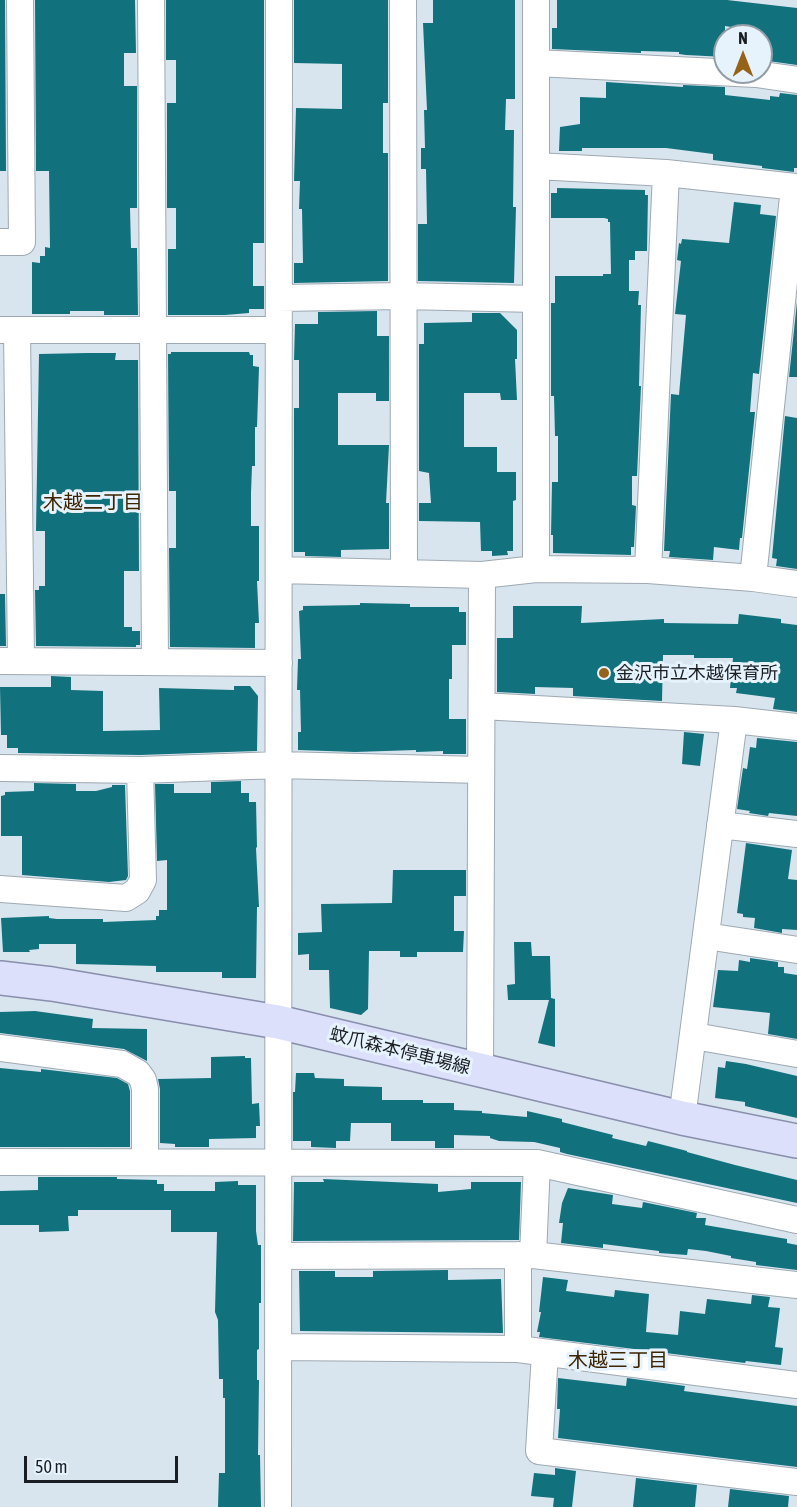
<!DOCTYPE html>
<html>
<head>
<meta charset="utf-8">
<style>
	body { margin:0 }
	#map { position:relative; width:797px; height:1507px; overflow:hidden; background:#d9e5ee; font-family:"Asap Condensed",sans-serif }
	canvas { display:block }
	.north { position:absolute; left:713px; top:24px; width:60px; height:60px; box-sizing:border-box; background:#e6f2fc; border:2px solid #949da5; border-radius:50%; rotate:0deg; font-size:16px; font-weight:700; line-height:24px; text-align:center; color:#1a1e22 }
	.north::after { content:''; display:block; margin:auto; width:21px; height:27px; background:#966218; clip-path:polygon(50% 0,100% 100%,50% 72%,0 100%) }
	.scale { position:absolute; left:24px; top:1456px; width:154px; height:27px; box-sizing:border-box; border:3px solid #1a1e22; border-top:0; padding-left:8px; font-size:18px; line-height:21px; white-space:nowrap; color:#1a1e22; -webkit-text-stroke:4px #e6f2fc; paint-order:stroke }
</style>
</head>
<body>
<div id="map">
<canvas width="797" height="1507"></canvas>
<div class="north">N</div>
<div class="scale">50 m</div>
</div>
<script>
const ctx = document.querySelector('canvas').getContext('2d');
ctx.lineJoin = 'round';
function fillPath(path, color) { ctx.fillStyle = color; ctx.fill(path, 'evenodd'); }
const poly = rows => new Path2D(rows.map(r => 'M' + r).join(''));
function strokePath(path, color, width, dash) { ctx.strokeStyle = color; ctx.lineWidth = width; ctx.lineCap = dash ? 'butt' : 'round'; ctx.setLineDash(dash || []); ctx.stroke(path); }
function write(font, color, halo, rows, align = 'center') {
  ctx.font = font + ' "Asap Condensed","Noto Sans JP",sans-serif'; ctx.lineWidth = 6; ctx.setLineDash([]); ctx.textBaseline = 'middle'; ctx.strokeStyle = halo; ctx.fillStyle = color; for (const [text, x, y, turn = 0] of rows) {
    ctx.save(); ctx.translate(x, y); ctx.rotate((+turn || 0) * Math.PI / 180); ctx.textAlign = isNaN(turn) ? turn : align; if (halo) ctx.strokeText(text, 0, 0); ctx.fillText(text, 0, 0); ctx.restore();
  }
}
fillPath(poly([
	[0,0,5,0,6,171,0,171],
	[35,0,135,0,136,53,124,53,124,86,137,86,137,208,130,208,131,248,137,248,138,315,104,315,104,311,70,311,70,314,32,314,32,262,40,263,40,256,45,256,45,247,50,248,49,171,36,171],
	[166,0,264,0,264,243,253,243,253,286,264,286,264,309,249,309,249,313,225,315,168,315,168,249,176,249,176,208,167,208,167,103,176,103,176,60,166,60],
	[294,0,388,0,388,103,383,103,383,153,388,153,388,281,294,283,294,263,303,263,302,209,299,209,300,181,294,181,296,108,342,109,342,64,294,63],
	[433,0,515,0,515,99,506,99,505,130,514,130,513,207,516,207,514,283,418,281,418,224,427,224,426,169,421,169,421,148,425,148,424,110,427,110,423,23,433,23],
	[557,0,727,0,797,8,797,65,761,60,761,32,725,26,725,57,686,55,679,54,679,52,641,51,641,53,552,49,552,28,557,28],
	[606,82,683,87,683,85,725,87,725,95,770,100,770,96,779,97,780,93,797,95,797,168,794,168,794,172,762,168,762,166,713,160,713,154,666,148,582,148,582,151,559,151,560,127,580,124,580,97,606,98],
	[557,188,645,190,645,195,648,195,647,251,635,251,635,260,629,260,629,291,639,291,638,305,641,305,639,386,641,386,637,476,632,476,632,505,636,506,634,547,631,547,631,555,553,553,553,535,551,535,552,482,558,482,558,436,555,436,554,396,551,396,551,303,555,303,555,276,603,276,603,274,611,274,610,222,608,222,608,219,604,218,551,218,551,193,557,193],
	[734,202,761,205,760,214,776,216,759,374,753,373,750,412,755,412,742,538,740,538,739,550,714,547,713,560,669,557,670,551,664,551,671,394,679,395,686,315,675,314,681,261,677,260,679,243,681,244,682,239,729,243],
	[797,302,797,377,789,377],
	[377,311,377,336,389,336,389,401,376,401,376,393,338,393,338,445,389,445,386,503,389,503,389,549,341,550,341,557,305,556,305,552,294,552,294,408,299,408,299,360,294,360,295,324,318,324,318,312],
	[472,313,500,313,517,330,517,359,515,359,517,400,501,400,500,393,464,393,464,447,497,447,497,472,516,472,516,500,513,501,513,551,507,551,508,555,492,556,492,551,481,551,480,522,419,521,419,503,431,503,429,473,419,471,419,344,424,344,424,323,472,322],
	[171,352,249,352,250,355,253,355,253,366,259,367,257,427,255,427,255,466,252,466,251,493,251,526,259,526,259,581,257,581,259,623,255,623,255,648,170,647,169,548,176,548,176,491,169,491,168,354,171,354],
	[87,353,116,353,115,360,138,360,139,571,124,571,124,627,132,627,132,631,140,631,140,645,136,645,136,647,36,646,35,590,39,590,39,586,45,586,45,531,36,531,39,354],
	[785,416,797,418,797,569,776,566,777,559,772,558],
	[0,594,5,594,6,646,0,646],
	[360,603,410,604,410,607,459,607,459,612,466,612,466,645,452,645,452,679,449,679,449,719,466,719,466,754,443,754,443,751,416,752,416,750,355,752,298,750,298,732,301,732,300,690,297,690,298,659,301,659,299,611,303,610,303,606,360,605],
	[513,606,582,606,581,623,664,619,664,623,738,624,739,614,781,619,781,623,797,625,797,712,773,709,775,698,736,693,737,688,730,688,733,658,694,658,694,655,663,655,662,701,573,696,573,688,535,687,535,694,497,692,497,638,513,638],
	[51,676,71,677,71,690,103,691,103,731,160,730,159,688,234,690,234,686,250,686,258,696,257,751,140,755,18,753,18,748,7,748,7,735,1,735,0,687,51,687],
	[684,732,704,734,700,766,682,764],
	[757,738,797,742,797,816,769,813,768,816,749,813,750,811,737,809,743,768,747,769,750,747,756,748],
	[241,781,241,793,249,793,249,802,256,802,257,847,256,848,259,907,257,907,256,978,222,978,222,972,156,972,156,966,76,964,76,944,39,944,39,949,29,950,30,952,3,952,1,918,49,916,49,918,57,919,103,919,103,922,156,920,156,916,159,916,159,910,167,910,167,860,157,861,155,784,174,784,174,793,211,793,211,782],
	[34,783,76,784,76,791,96,791,112,787,112,785,125,785,128,876,126,880,109,882,22,875,22,836,1,836,1,796,5,795,5,792,34,791],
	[746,843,792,850,788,879,797,880,797,930,782,929,782,933,754,928,755,918,743,917,743,914,737,913],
	[393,870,466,870,466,896,454,896,454,931,464,931,463,952,417,952,417,957,400,957,400,951,369,951,368,1009,361,1015,330,1008,329,970,309,970,309,954,298,955,298,933,322,932,321,904,392,903],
	[514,942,531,942,532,956,550,956,551,998,555,999,555,1047,538,1043,549,1000,508,1000,507,985,515,984],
	[750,958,778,962,778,967,784,967,784,973,797,975,797,1039,768,1034,770,1013,713,1007,718,970,738,971,739,960,750,962],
	[35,1011,93,1019,92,1028,147,1029,147,1061,124,1049,0,1033,0,1012],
	[245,1056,245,1058,251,1058,252,1104,259,1103,260,1126,256,1126,256,1138,209,1139,209,1147,175,1147,175,1144,160,1143,160,1089,158,1079,211,1078,211,1057],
	[726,1061,746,1064,797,1076,797,1118,745,1106,745,1102,715,1098,718,1067,725,1068],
	[0,1068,41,1072,41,1069,117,1078,128,1084,130,1091,130,1147,0,1147],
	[296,1073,314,1073,315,1078,344,1079,344,1086,382,1087,382,1100,423,1100,423,1103,454,1103,454,1110,482,1111,482,1113,527,1117,527,1111,562,1119,562,1122,613,1135,612,1138,646,1146,648,1141,687,1151,687,1152,735,1165,797,1180,797,1203,567,1154,560,1152,560,1148,534,1142,499,1141,490,1138,490,1136,454,1135,454,1148,435,1148,435,1141,391,1141,391,1123,351,1123,350,1141,336,1141,336,1148,311,1147,311,1141,293,1141,293,1092,295,1092],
	[38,1177,117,1177,117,1179,157,1180,157,1184,164,1184,164,1191,215,1191,215,1182,238,1181,238,1185,256,1185,256,1231,258,1245,261,1245,261,1303,259,1303,259,1349,257,1350,257,1380,259,1380,258,1455,260,1455,261,1507,218,1507,219,1473,225,1473,225,1398,223,1398,223,1379,219,1379,218,1320,215,1312,217,1232,171,1232,171,1210,78,1210,78,1216,68,1216,69,1231,39,1232,39,1225,0,1225,0,1191,38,1190],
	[323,1179,438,1184,438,1192,471,1189,471,1182,521,1182,519,1240,293,1241,294,1182,324,1182],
	[568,1188,613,1195,612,1204,642,1208,643,1202,697,1213,696,1218,706,1218,705,1225,787,1239,787,1243,797,1245,797,1270,756,1265,756,1262,731,1258,731,1256,706,1251,688,1249,687,1255,659,1253,659,1251,603,1244,603,1248,561,1243,563,1223,559,1223,562,1203],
	[448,1270,448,1280,501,1279,503,1333,300,1331,299,1271,335,1271,335,1277,373,1277,373,1271],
	[543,1277,568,1280,566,1291,614,1297,615,1290,649,1294,646,1332,678,1335,680,1311,705,1314,707,1299,751,1304,752,1295,770,1297,768,1307,780,1308,775,1347,783,1348,781,1365,746,1361,745,1363,539,1337,540,1332,537,1332,541,1312,539,1312],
	[558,1378,626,1386,627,1378,685,1386,684,1391,797,1406,797,1467,558,1438,560,1409,557,1409],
	[555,1468,576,1471,572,1507,553,1507,554,1498,531,1496,534,1473,555,1475],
	[636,1478,697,1485,695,1507,633,1507],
	[730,1489,789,1496,788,1507,728,1507]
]), '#11727e');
const minor = poly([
	[151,0,155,662],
	[403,0,404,572],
	[536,0,536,569],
	[536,63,756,74,797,80],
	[536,166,666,173,797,187],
	[0,242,22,242,20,0],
	[279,298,403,296,536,299],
	[0,330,279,330],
	[17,330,21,661],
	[279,570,482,575,536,569,648,570,753,578,797,584],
	[648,570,666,173],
	[753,578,794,187],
	[0,661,279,663],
	[482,706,734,720,682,1118],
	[734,720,797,727],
	[0,768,140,770,279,765,481,770],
	[720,825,797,834],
	[0,889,126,898,137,891,143,880,140,770],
	[706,936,797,950],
	[694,1036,797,1054],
	[0,1048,122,1064,138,1073,143,1080,145,1089,145,1162],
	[480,1071,482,575],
	[0,1162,537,1163,797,1220],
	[518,1255,518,1349],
	[533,1255,537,1163],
	[278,1256,533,1255,797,1285],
	[278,1347,518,1349,797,1385],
	[545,1353,539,1451,797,1482],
	[278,1507,279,0]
]);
const major = poly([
	[0,978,52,984,278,1022,682,1118,797,1141]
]);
strokePath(minor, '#9ea9b2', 28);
strokePath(major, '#888eac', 36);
strokePath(minor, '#fff', 26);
strokePath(major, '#dce0fa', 33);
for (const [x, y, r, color] of [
	[604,673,6,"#966218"]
]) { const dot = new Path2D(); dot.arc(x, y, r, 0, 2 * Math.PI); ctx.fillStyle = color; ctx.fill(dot); strokePath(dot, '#e6f2fc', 2); }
write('18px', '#1a1e22', '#e6f2fc', [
	["金沢市立木越保育所",616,673]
], 'left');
write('18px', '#1a1e22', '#e6f2fc', [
	["蚊爪森本停車場線",400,1051,14]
]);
write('20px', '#3e2502', '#e6f2fc', [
	["木越二丁目",93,503],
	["木越三丁目",618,1361]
]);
</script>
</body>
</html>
